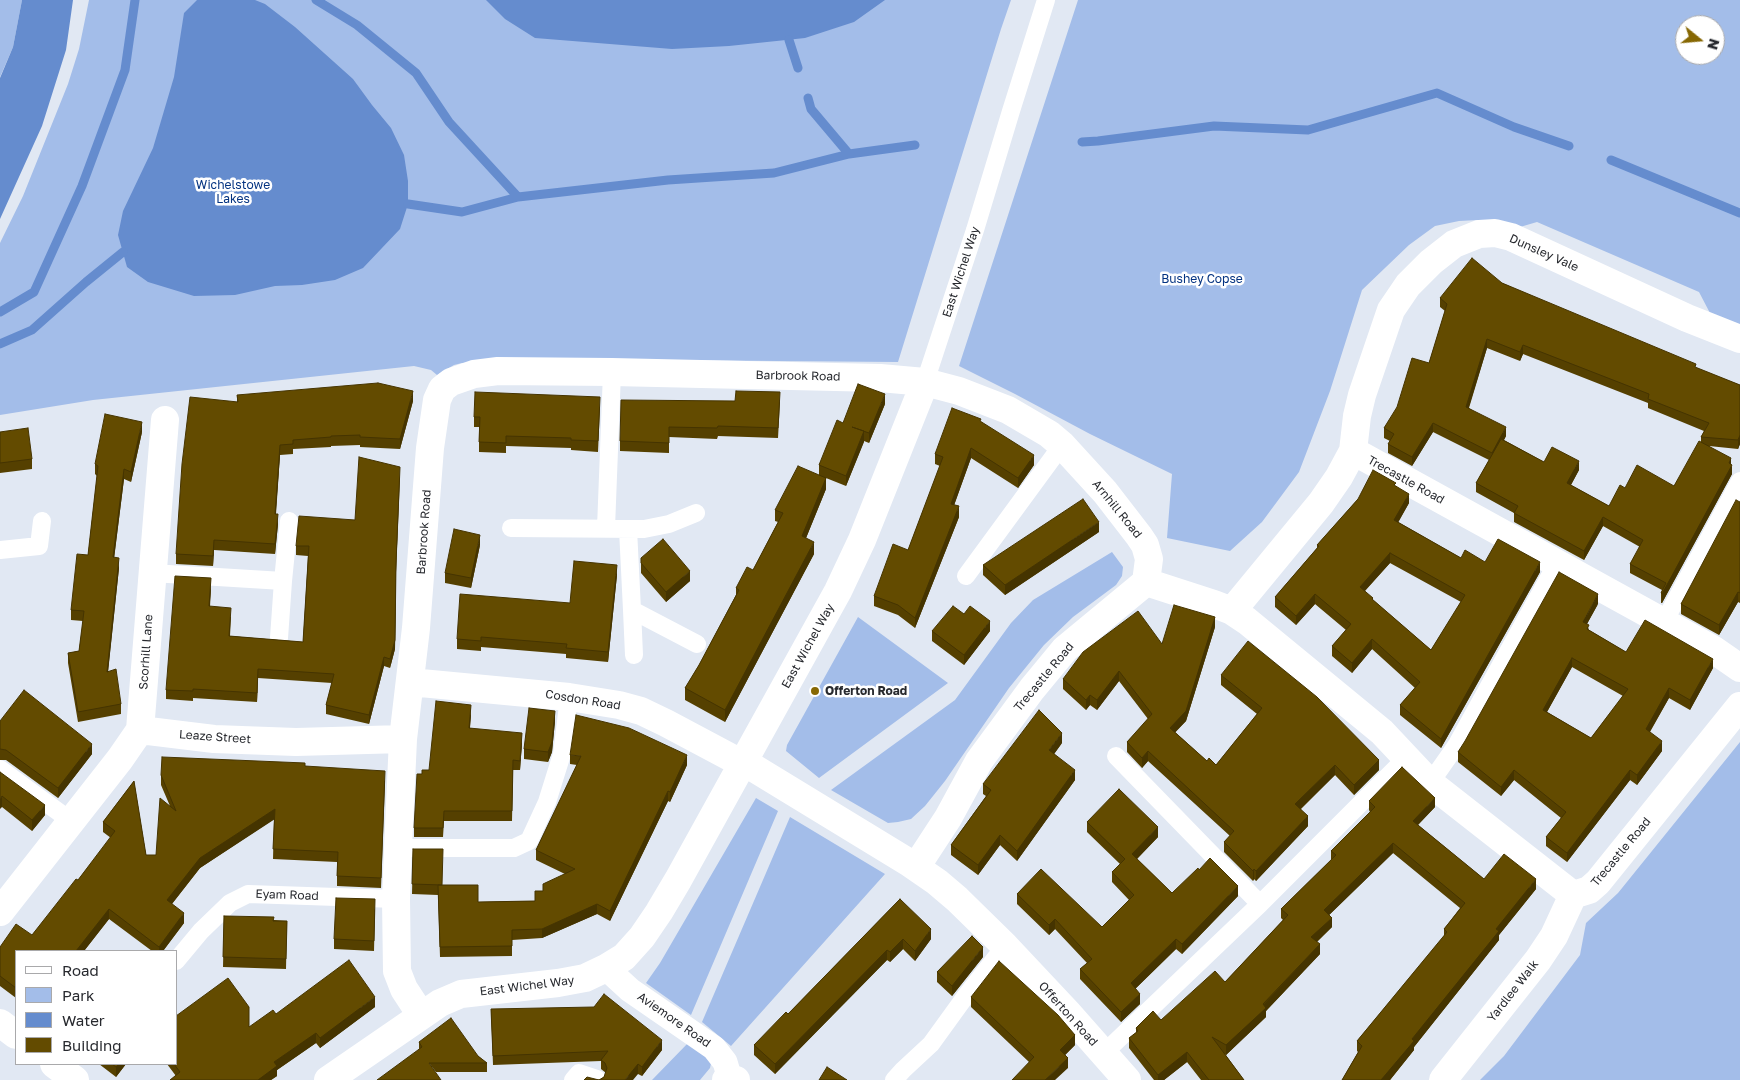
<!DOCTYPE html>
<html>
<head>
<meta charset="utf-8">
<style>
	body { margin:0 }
	#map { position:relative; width:1740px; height:1080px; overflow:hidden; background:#e1e8f3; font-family:"Golos Text",sans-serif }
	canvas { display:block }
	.legend { position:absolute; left:15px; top:950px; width:162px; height:115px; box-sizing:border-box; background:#fff; border:1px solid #a9a9ab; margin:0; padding:6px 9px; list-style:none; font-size:15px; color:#27292e }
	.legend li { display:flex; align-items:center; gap:10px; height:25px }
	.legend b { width:25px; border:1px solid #a9a9ab }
	.north { position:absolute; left:1675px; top:15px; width:50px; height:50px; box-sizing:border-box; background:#fff; border:1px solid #a9a9ab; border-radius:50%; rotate:107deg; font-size:14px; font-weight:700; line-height:20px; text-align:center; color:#27292e }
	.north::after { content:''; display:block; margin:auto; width:18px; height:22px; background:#876804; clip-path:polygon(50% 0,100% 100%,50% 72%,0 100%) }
</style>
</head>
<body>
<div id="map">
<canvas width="1740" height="1080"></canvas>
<ul class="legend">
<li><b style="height:6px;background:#fff"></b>Road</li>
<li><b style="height:14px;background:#a3bde9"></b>Park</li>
<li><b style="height:14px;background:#658cce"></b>Water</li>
<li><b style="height:14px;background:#634b00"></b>Building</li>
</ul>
<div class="north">N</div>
</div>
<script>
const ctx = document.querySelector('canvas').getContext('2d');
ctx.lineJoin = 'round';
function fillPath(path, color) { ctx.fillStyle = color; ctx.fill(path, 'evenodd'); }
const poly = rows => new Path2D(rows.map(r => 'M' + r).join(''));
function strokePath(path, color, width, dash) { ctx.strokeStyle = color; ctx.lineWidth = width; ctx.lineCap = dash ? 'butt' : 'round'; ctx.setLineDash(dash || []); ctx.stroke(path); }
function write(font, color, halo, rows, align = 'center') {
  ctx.font = font + ' "Golos Text",sans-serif'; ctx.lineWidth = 5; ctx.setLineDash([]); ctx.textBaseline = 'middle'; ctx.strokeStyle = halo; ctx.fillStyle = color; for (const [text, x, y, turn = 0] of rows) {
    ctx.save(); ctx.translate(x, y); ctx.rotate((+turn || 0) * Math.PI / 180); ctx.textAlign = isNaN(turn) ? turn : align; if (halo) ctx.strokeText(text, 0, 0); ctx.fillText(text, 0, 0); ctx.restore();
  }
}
fillPath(poly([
	[0,0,22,0,13,47,0,77],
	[89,0,1011,0,1001,29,898,362,536,359,462,363,454,365,437,375,431,370,414,366,93,400,0,415,0,243,23,196,68,84,79,49],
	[1078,0,1740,0,1740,327,1711,315,1699,292,1537,222,1520,227,1478,220,1459,221,1435,226,1409,245,1362,290,1330,391,1299,472,1262,522,1230,551,1167,538,1172,474,1090,434,1015,394,959,366],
	[1685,25,1715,25,1715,55,1685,55],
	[1112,552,1123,567,1122,576,1116,585,1073,617,1044,645,1009,688,945,781,925,806,911,819,898,822,888,823,831,790,955,700,1011,623,1033,600],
	[858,617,948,683,819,778,786,751,787,745],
	[1740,742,1740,1080,1480,1080,1504,1056,1580,955,1586,923,1618,893],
	[756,798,778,811,691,1015,646,983,660,963],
	[790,817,885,874,731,1046,702,1022],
	[688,1043,712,1059,710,1068,700,1080,652,1080]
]), '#a3bde9');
fillPath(poly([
	[22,0,73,0,66,50,42,126,0,219,0,78,13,47],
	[197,0,255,0,265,4,295,27,353,79,372,105,391,128,404,155,408,181,408,204,400,229,363,268,335,280,302,285,275,286,235,295,194,296,148,282,127,267,118,235,123,211,153,148,174,77,184,13],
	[486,0,885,0,854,22,805,38,729,46,672,49,535,38,505,19]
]), '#658cce');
strokePath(poly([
	[316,0,357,25,416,73,449,122,518,197],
	[789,40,798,68],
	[808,98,811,109,849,154],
	[1082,142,1098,141,1214,126,1308,130,1437,93,1514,127,1569,146],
	[1611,160,1740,213],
	[408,204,462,212,518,197,668,180,774,173,849,154,915,145],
	[0,312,34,292,82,186,125,70,135,0],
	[0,344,32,330,86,282,123,252]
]), '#658cce', 9);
strokePath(poly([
	[925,382,975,230,1011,111,1046,0],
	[511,528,644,529,669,524,696,513],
	[606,528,612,372],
	[628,529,632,610,697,644],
	[0,550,39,546,42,521],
	[152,573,283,581,289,521],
	[966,576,1062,445],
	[632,610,634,655],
	[1664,622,1740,481],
	[279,638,283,581],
	[1116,756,1260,904],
	[0,769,71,821],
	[1430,783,1456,746,1557,563],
	[398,848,514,848,529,841,547,802,562,754,569,697],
	[176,961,201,931,230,903,248,894,396,899],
	[1104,1053,1260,904,1406,758],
	[573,1080,579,1073,597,1079],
	[894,1080,903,1070,931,1044,965,997,1005,946]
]), '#fff', 18);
strokePath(poly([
	[606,968,630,990,714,1048,725,1062,730,1079]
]), '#fff', 25);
strokePath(poly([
	[1353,451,1357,416,1362,395,1391,310,1408,285,1431,262,1454,244,1479,234,1495,233,1511,237,1687,318,1740,339],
	[1232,611,1321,503,1339,477,1353,451,1714,650,1740,668],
	[410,682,569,697,619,705,641,711,666,723,743,764],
	[140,730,214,739,296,742,403,739],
	[744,762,908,862,937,882,957,899,1005,946,1067,1012,1127,1080],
	[916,867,948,818,979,761,1032,689,1065,649,1146,582,1214,604,1232,611,1247,621,1382,732,1430,783,1573,895,1589,890,1598,882,1740,706],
	[0,912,120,759,140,730,165,420],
	[421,1015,404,989,397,971,396,899,398,848,403,739,416,628,430,448,437,400,442,389,451,382,474,374,498,371,612,372,880,378,925,382,959,391,1008,410,1049,434,1062,445,1105,492,1139,536,1145,545,1149,559,1146,582],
	[0,1023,16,1035],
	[54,1064,75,1080],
	[328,1080,440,1003,461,994,558,983,585,978,606,968,624,957,642,937,659,912,678,880,838,591,862,540,925,382],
	[726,1080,736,1080],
	[1443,1080,1538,960,1554,936,1573,895]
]), '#fff', 28);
fillPath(poly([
	[1502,283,1696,368,1740,385,1740,444,1738,449,1709,446,1731,464,1732,474,1662,603,1661,603,1661,593,1662,590,1630,573,1630,564,1640,547,1603,526,1584,560,1514,522,1514,513,1476,492,1476,483,1489,460,1433,432,1412,466,1388,453,1388,444,1390,441,1384,438,1384,428,1429,363,1445,311,1440,307,1440,298],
	[1487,348,1520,361,1523,354,1648,403,1648,408,1704,431,1701,437,1701,442,1674,486,1625,488,1609,506,1571,485,1579,470,1544,462,1504,440,1506,436,1469,408],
	[237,395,413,401,400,449,360,447,360,445,331,446,331,447,293,449,293,454,280,455,276,514,278,524,275,554,214,550,213,566,176,564,176,554,237,402],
	[735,401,780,402,778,438,718,436,717,439,669,437,669,453,620,451,620,441],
	[885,404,869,443,864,441,846,486,826,478,826,489,806,538,814,554,725,722,685,700,685,688,699,665,736,595,736,588,753,570,778,522,775,521,775,510,819,475,819,465,843,423],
	[600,407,598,452,571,450,571,448,506,446,506,453,479,452,479,427,474,427,474,417],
	[981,422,1034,465,1018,488,971,458,954,505,959,517,915,628,898,615,874,606,874,596,908,550,940,466,935,464,935,454],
	[0,432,32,459,32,469,0,473],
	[142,432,131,482,124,479,114,558,119,568,108,671,121,704,121,714,78,722,68,663,68,653,79,651,83,621,71,620,71,610,88,555,97,476,95,474,95,464],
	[400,477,396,572,395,649,390,668,384,666,369,724,326,714,326,705,332,683,258,678,257,702,193,698,193,701,166,699,166,690,211,587,210,607,231,617,230,636,303,642,308,556,296,555,296,546,355,520],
	[1396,486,1409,503,1398,522,1461,558,1540,572,1441,748,1400,715,1400,705,1415,688,1372,649,1352,673,1332,656,1332,646,1346,630,1315,604,1296,625,1275,607,1275,597,1317,548,1317,545,1358,499],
	[1390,563,1461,602,1431,650,1373,600,1365,591],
	[1740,502,1740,603,1738,602,1719,635,1681,614,1681,604],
	[1099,532,1005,595,983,575,983,565],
	[480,545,471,588,445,583,445,573],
	[641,558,690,581,666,602,641,573],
	[617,575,608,662,566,658,566,654,481,647,481,651,457,649,457,639,570,603],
	[1598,604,1587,624,1589,630,1626,652,1713,668,1690,710,1669,698,1650,732,1662,751,1637,785,1630,780,1567,862,1546,846,1546,837,1561,818,1514,780,1501,796,1458,762,1458,752],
	[1572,667,1623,696,1591,738,1547,712],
	[964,614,990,631,964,665,932,641,932,631],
	[1215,627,1186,721,1175,732,1207,761,1216,765,1257,714,1221,685,1221,675,1379,770,1354,795,1335,775,1301,809,1308,826,1256,881,1254,879,1253,881,1224,852,1224,842,1230,836,1148,761,1142,768,1127,752,1127,742,1148,719,1119,681,1097,710,1090,705,1086,710,1063,689,1063,679,1162,644],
	[471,714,470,728,522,743,520,770,513,770,512,821,444,821,443,837,414,837,414,828,429,770],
	[0,721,92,754,58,798,6,760,0,760],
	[555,721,552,752,548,762,524,759,524,749],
	[1062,743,1054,754,1075,780,1017,861,1000,845,978,875,951,855,951,845,986,796,983,794,983,784],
	[570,755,687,765,670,802,668,801,610,921,597,914,542,938,512,940,512,956,440,957,438,895,412,894,413,849,442,885,478,902,535,901,543,891,565,874,536,860,536,850,577,765,570,764],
	[305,766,385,781,381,888,337,886,337,862,273,859,274,819,200,868,172,904,184,923,163,951,152,951,109,919,84,951,16,951,16,998,0,986,0,947,32,935,78,880,111,838,103,832,103,822,134,781,146,855,156,855,170,806,161,785,161,775],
	[0,772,45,815,32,831,2,807],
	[1369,801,1435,807,1418,825,1484,879,1536,889,1499,935,1499,940,1414,1047,1414,1050,1390,1080,1342,1080,1358,1052,1357,1051,1357,1041,1444,936,1444,929,1460,908,1393,853,1329,915,1332,927,1317,942,1320,954,1266,1011,1266,1017,1226,1055,1225,1054,1244,1080,1201,1080,1187,1062,1164,1080,1154,1080,1129,1048,1129,1038,1136,1033,1136,1028,1161,1020,1225,982,1283,920,1281,918,1281,909,1331,860,1331,851,1370,812,1369,810],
	[1087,822,1158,837,1137,859,1172,893,1238,896,1182,954,1176,949,1135,989,1140,1004,1121,1022,1080,979,1080,969,1087,963,1055,929,1049,935,1017,904,1017,894,1102,927,1129,900,1112,882,1112,872,1120,864,1087,832],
	[900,899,931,939,915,961,903,949,890,962,887,960,775,1074,754,1055,754,1045,788,1014],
	[375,909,374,951,334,949,334,939],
	[224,916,287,921,286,969,223,967],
	[983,957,952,996,937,982,937,972],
	[971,997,1075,1045,1065,1055,1068,1068,1029,1062,971,1007],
	[375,1007,320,1048,316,1043,277,1070,277,1076,271,1080,170,1080,176,1076,167,1064,176,1064,276,1014],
	[491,1009,662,1050,642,1076,638,1074,599,1080,604,1077,606,1073,601,1069,601,1061,493,1065],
	[419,1042,478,1056,487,1063,487,1072,436,1072,419,1050],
	[99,1064,126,1064,116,1077]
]), '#554000');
fillPath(poly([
	[1487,339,1487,348,1466,416,1466,407],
	[1523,345,1523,354,1520,361,1520,352],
	[413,391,413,401,400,449,400,439],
	[885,394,885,404,869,443,869,433],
	[142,422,142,432,131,482,131,472],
	[1433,423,1433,432,1412,466,1412,457],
	[1506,427,1506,436,1492,462,1492,453],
	[864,431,864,442,846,486,846,476],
	[1740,435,1740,444,1738,449,1738,440],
	[280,445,280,455,275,524,275,514],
	[971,448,971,458,951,514,951,504],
	[1034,455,1034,465,1018,488,1018,478],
	[1731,458,1731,467,1732,465,1732,474,1662,603,1662,594],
	[1579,461,1579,470,1567,492,1567,483],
	[400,467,396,572,395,649,390,668,396,563],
	[124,469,124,479,113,567,113,557],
	[826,478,826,489,802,548,802,536],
	[1409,494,1409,503,1394,530,1394,520],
	[959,506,959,517,915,628,915,618],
	[278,514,278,524,275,554,275,544],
	[1603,517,1603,526,1584,560,1584,551],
	[1099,522,1099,532,1005,595,1005,585],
	[480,535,480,545,471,588,471,578],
	[214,540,214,550,213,566,213,556],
	[814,542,814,554,725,722,725,710],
	[1390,553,1390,563,1360,596,1360,587],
	[119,558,119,568,107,682,107,672],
	[1540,562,1540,572,1441,748,1441,739],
	[617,565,617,575,608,662,608,652],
	[690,571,690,581,666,602,666,592],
	[211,578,211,587,209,616,209,606],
	[1738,592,1738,602,1719,635,1719,625],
	[1315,594,1315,604,1296,625,1296,616],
	[1598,594,1598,604,1583,631,1583,622],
	[1215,617,1215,627,1186,721,1170,738,1170,728],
	[990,621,990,631,964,665,964,655],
	[1372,639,1372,649,1352,673,1352,663],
	[384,657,384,666,369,724,369,715],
	[1572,658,1572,667,1543,719,1543,710],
	[1713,659,1713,668,1690,710,1690,700],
	[258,669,258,678,257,702,257,693],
	[1119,671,1119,681,1097,710,1097,700],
	[1669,688,1669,698,1646,738,1646,729],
	[1090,695,1090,705,1086,710,1086,700],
	[471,705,471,714,469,738,469,728],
	[555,711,555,721,552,752,548,762,548,752],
	[522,733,522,743,520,770,520,761],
	[1062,733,1062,743,1049,761,1049,750],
	[1662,741,1662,751,1637,785,1637,775],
	[92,744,92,754,58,798,58,788],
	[1148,751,1148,761,1142,768,1142,758],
	[687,755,687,765,670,802,670,792],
	[1379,760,1379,770,1354,795,1354,785],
	[1335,765,1335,775,1295,814,1295,804],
	[1075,770,1075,780,1017,861,1017,851],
	[1514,770,1514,780,1501,796,1501,787],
	[1630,770,1630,780,1567,862,1567,853],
	[668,791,668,801,610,921,610,911],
	[2,796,2,807,0,809,0,799],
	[1435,798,1435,807,1413,830,1413,821],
	[45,805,45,815,32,831,32,820],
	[275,809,275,819,200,868,167,910,167,900,200,858],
	[1308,816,1308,826,1256,881,1256,871],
	[1158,827,1158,837,1132,864,1132,854],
	[1000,835,1000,845,978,875,978,865],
	[1393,843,1393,853,1324,920,1324,910],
	[1254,869,1254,879,1253,881,1253,871],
	[1536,879,1536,889,1499,935,1499,940,1414,1047,1414,1050,1390,1080,1381,1080,1496,929],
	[1238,886,1238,896,1182,954,1182,944],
	[597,904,597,914,542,938,542,929],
	[109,909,109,919,84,951,76,951],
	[184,913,184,923,163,951,159,951,159,947],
	[1332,918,1332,927,1311,947,1311,937],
	[1055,919,1055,929,1049,935,1049,925],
	[931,929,931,939,915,961,915,951],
	[903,939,903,949,890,962,890,952],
	[1176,939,1176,949,1131,993,1131,983],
	[1320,944,1320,954,1266,1011,1266,1017,1226,1055,1226,1045],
	[983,947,983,957,952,996,952,986],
	[887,950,887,960,775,1074,775,1064],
	[1140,994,1140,1004,1121,1022,1121,1012],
	[375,997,375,1007,320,1048,320,1038],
	[316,1033,316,1043,277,1070,277,1076,271,1080,258,1080,274,1062],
	[1075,1035,1075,1045,1060,1060,1060,1050],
	[662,1040,662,1050,642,1076,642,1067],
	[1187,1052,1187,1062,1164,1080,1158,1080,1158,1075],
	[1068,1058,1068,1068,1055,1080,1045,1080],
	[119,1064,126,1064,116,1077,116,1067],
	[638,1064,638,1074,633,1080,625,1080]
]), '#453400');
const building = poly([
	[1472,258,1502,283,1696,364,1695,367,1740,385,1740,435,1738,440,1701,437,1709,423,1648,399,1649,394,1523,345,1520,352,1487,339,1466,407,1506,427,1492,453,1433,423,1412,457,1388,444,1394,434,1384,428,1397,407,1412,358,1429,363,1447,304,1440,298,1472,258],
	[378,383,413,391,400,439,360,437,360,435,331,436,331,437,293,440,293,444,280,445,275,514,278,514,275,544,214,540,213,556,176,554,182,464,190,397,238,402,237,395,378,383],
	[858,384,885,394,869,433,852,427,864,431,846,476,819,465,837,420,843,423,858,384],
	[736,391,780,392,778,428,718,426,717,428,669,427,669,443,620,441,621,400,735,401,736,391],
	[475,392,600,397,598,441,571,440,571,438,506,436,506,443,479,442,480,417,474,417,475,392],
	[952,408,981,419,980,421,1034,455,1018,478,971,448,951,504,959,506,915,618,898,605,874,596,893,544,908,550,943,457,935,454,952,408],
	[105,414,142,422,131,472,124,469,113,557,119,558,107,672,116,669,121,704,78,712,68,653,79,651,84,611,71,610,77,554,88,555,98,466,95,464,105,414],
	[28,428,32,459,0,463,0,432,28,428],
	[1501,439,1544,462,1552,447,1579,461,1567,483,1609,506,1620,485,1625,488,1637,465,1674,486,1699,441,1731,458,1729,463,1732,465,1662,594,1661,593,1666,583,1630,564,1643,540,1603,517,1584,551,1514,513,1518,506,1476,483,1501,439],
	[359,457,400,467,396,563,395,640,390,659,384,657,369,715,326,705,334,674,258,669,257,693,193,689,193,691,166,690,175,576,211,578,209,606,231,608,229,636,303,642,309,546,296,546,299,516,355,520,359,457],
	[798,466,826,478,802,536,814,542,725,710,685,688,699,665,739,590,736,588,747,567,753,570,783,513,775,510,798,466],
	[1373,470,1396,483,1394,485,1409,494,1394,520,1461,558,1465,550,1485,562,1498,539,1540,562,1441,739,1400,705,1420,682,1372,639,1352,663,1332,646,1351,624,1315,594,1296,616,1275,597,1319,546,1317,545,1358,499,1373,470],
	[1390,553,1465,595,1431,650,1372,599,1373,598,1360,587,1390,553],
	[1083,499,1099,522,1005,585,983,565,1083,499],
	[1736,500,1740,502,1740,593,1738,592,1719,625,1681,604,1736,500],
	[454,529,480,535,471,578,445,573,454,529],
	[663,539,690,571,666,592,641,563,641,558,663,539],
	[574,561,617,565,608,652,566,648,567,644,481,637,481,641,457,639,460,594,570,603,574,561],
	[1559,572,1598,594,1583,622,1589,625,1587,629,1626,652,1645,620,1713,659,1690,700,1669,688,1646,729,1662,741,1637,775,1630,770,1567,853,1546,837,1566,812,1514,770,1501,787,1458,752,1465,741,1559,572],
	[1572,658,1628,689,1591,738,1543,710,1572,658],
	[1174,605,1215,617,1186,711,1170,728,1207,761,1209,758,1216,765,1262,708,1221,675,1248,641,1317,697,1379,760,1354,785,1335,765,1295,804,1308,816,1256,871,1254,869,1253,871,1224,842,1234,831,1148,751,1142,758,1127,742,1152,714,1119,671,1097,700,1090,695,1086,700,1063,679,1083,652,1138,611,1162,644,1174,605],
	[953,606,964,614,970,606,990,621,964,655,932,631,953,606],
	[24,690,92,744,58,788,6,750,0,749,0,721,24,690],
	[436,701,471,705,469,728,522,733,520,761,513,760,512,811,444,811,443,828,414,828,417,774,422,774,422,770,429,770,436,701],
	[529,708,555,711,552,742,548,752,524,749,529,708],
	[1039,710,1062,733,1049,750,1075,770,1017,851,1000,835,978,865,951,845,991,790,983,784,1039,710],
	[576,715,629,728,687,755,670,792,668,791,610,911,597,904,542,929,512,930,512,946,440,947,438,885,478,885,478,902,535,901,535,891,543,891,543,884,575,869,536,850,581,756,570,755,576,715],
	[162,757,305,763,305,766,385,771,381,878,337,876,338,852,273,849,275,809,200,858,167,900,184,913,159,947,109,909,76,951,16,951,16,988,0,976,0,947,16,924,32,935,76,879,78,880,115,831,103,822,134,781,146,855,156,855,160,798,176,811,161,775,162,757],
	[1402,767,1435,798,1413,821,1484,879,1504,854,1536,879,1496,929,1499,931,1412,1039,1414,1041,1381,1080,1342,1080,1362,1046,1357,1041,1447,932,1444,929,1465,903,1393,843,1324,910,1332,918,1311,937,1320,944,1263,1004,1266,1008,1226,1045,1212,1037,1244,1080,1209,1080,1187,1052,1158,1075,1129,1038,1138,1031,1136,1028,1153,1011,1161,1020,1215,971,1225,982,1288,915,1281,909,1336,855,1331,851,1375,807,1369,801,1402,767],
	[0,772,45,805,32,820,2,796,0,799,0,772],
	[1119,789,1158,827,1132,854,1172,893,1198,868,1199,870,1210,858,1238,886,1182,944,1176,939,1131,983,1140,994,1121,1012,1080,969,1092,959,1055,919,1049,925,1017,894,1041,869,1102,927,1134,895,1112,872,1125,859,1087,822,1119,789],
	[413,849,443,849,442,885,412,884,413,849],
	[336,898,375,899,374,941,334,939,336,898],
	[900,899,931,929,915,951,903,939,890,952,887,950,775,1064,754,1045,786,1012,788,1014,900,899],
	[224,916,274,917,273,921,287,921,286,959,223,957,224,916],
	[972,936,983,947,952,986,937,972,972,936],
	[349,960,375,997,320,1038,316,1033,274,1062,277,1066,258,1080,170,1080,180,1072,174,1064,176,1064,176,1016,228,978,249,1007,249,1027,273,1010,276,1014,349,960],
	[999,961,1058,1015,1075,1035,1060,1050,1068,1058,1045,1080,1012,1080,1034,1057,971,997,999,961],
	[604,994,662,1040,642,1067,638,1064,625,1080,584,1080,587,1077,599,1080,604,1077,607,1068,605,1063,601,1060,608,1051,493,1056,491,1009,594,1007,604,994],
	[451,1018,478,1056,487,1063,429,1063,441,1080,377,1080,422,1047,419,1042,451,1018],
	[112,1064,119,1064,116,1067,112,1064],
	[827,1067,847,1080,819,1080,827,1067]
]);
fillPath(building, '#634b00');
strokePath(building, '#453400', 1);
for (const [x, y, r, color] of [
	[815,691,5,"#876804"]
]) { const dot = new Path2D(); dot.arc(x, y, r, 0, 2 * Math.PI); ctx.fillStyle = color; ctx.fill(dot); strokePath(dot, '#fff', 2); }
write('12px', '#043381', '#fff', [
	["Wichelstowe",233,185],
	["Lakes",233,199],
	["Bushey Copse",1202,279]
]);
write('12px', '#27292e', '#fff', [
	["Dunsley Vale",1544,253,24],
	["East Wichel Way",961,272,-72],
	["Barbrook Road",798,376,1],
	["Trecastle Road",1406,480,29],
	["Arnhill Road",1117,509,51],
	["Barbrook Road",424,532,-86],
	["East Wichel Way",808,646,-61],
	["Scorhill Lane",146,652,-86],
	["Trecastle Road",1044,677,-50],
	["Cosdon Road",583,700,9],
	["Leaze Street",215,737,4],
	["Trecastle Road",1621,852,-50],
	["Eyam Road",287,895,2],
	["East Wichel Way",527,986,-7],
	["Yardlee Walk",1513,991,-52],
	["Offerton Road",1068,1014,48],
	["Aviemore Road",674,1020,35]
]);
write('bold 12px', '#27292e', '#fff', [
	["Offerton Road",825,691]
], 'left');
</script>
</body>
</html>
